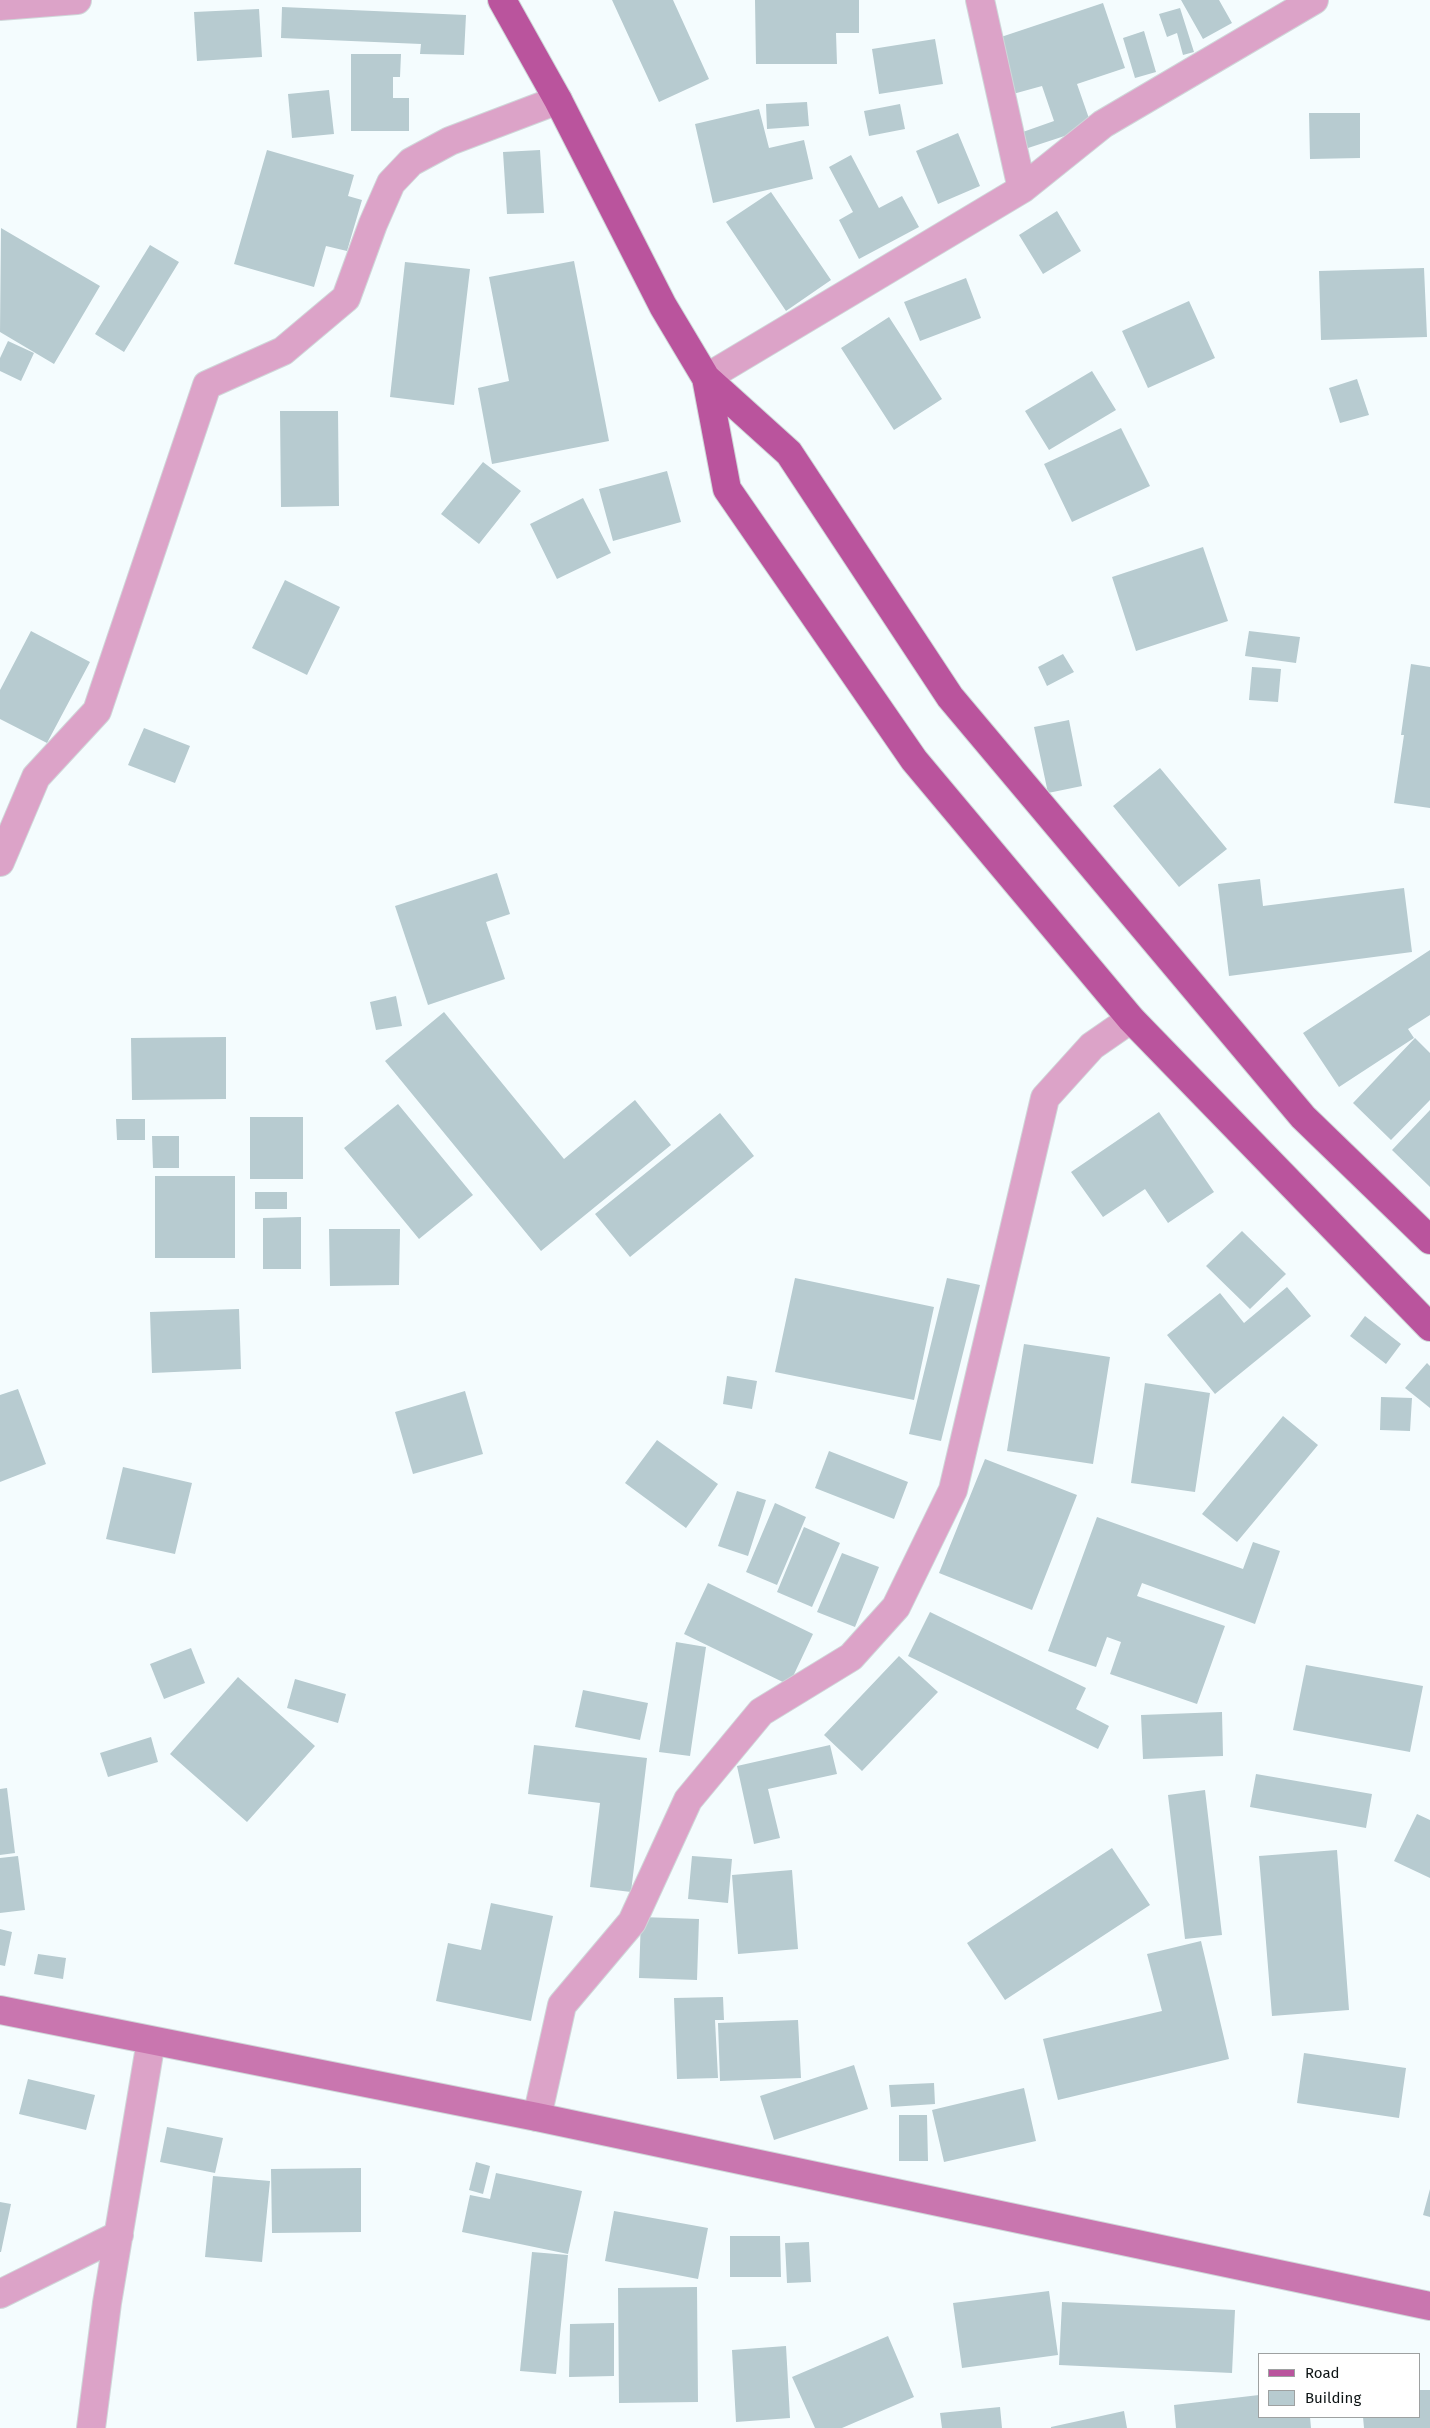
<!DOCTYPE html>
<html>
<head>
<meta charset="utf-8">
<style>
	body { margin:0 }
	#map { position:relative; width:1430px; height:2428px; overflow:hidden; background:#f4fcfe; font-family:"Fira Sans",sans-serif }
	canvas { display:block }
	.legend { position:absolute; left:1258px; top:2353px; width:162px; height:65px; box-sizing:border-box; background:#fff; border:1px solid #9ea1a1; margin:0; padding:6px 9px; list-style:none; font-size:15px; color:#0d1415 }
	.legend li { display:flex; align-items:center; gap:10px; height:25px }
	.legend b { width:25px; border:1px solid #9ea1a1 }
</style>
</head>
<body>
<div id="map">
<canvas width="1430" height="2428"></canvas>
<ul class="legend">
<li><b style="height:6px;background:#ba549d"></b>Road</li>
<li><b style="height:14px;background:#b7cbd0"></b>Building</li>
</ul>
</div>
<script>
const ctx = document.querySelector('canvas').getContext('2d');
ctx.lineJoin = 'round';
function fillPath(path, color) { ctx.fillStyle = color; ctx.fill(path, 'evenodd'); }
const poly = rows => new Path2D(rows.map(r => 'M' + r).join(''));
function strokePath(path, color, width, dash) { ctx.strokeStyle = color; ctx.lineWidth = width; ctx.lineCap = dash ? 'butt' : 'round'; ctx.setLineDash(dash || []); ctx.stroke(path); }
fillPath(poly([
	[612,0,673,0,709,79,659,102],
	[755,0,859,0,859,33,836,33,837,64,756,64],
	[1181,0,1219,0,1232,23,1203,39],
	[1103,3,1125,68,1077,84,1092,127,1025,149,1020,133,1054,121,1042,86,1013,94,995,39],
	[282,7,466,15,464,55,420,54,421,44,281,38],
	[1180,8,1194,52,1183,55,1177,33,1167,37,1159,14],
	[259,9,262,57,197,61,194,12],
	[1144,31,1156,72,1135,78,1123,38],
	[935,39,943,84,879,94,872,49],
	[351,54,401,54,400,77,393,77,393,98,409,98,409,131,351,131],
	[329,90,334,134,292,138,288,94],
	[807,102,809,126,767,129,766,104],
	[900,104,905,129,869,136,864,111],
	[759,109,769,148,804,140,813,179,713,203,695,124],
	[1309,113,1360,113,1360,158,1310,159],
	[958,133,980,186,938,204,916,151],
	[267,150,354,175,348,196,362,200,347,251,326,246,314,287,234,264],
	[540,150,544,213,507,214,503,152],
	[851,155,879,208,902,196,919,227,859,259,839,220,853,212,829,167],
	[771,192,831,280,786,311,726,222],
	[1057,211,1081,251,1043,274,1019,235],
	[1,228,100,286,54,364,0,332],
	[150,245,179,262,124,352,95,334],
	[574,261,609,441,492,464,478,388,509,381,489,277],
	[405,262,470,269,454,405,390,397],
	[1424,268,1427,337,1321,340,1319,271],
	[966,278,981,318,920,341,904,302],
	[1189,301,1215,358,1148,388,1122,331],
	[889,317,942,399,894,430,841,348],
	[8,341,34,353,21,381,0,371,0,358],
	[1092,371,1116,410,1049,450,1025,411],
	[1357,379,1369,415,1340,423,1329,388],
	[280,411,338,411,339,506,281,507],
	[1121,428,1150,486,1072,522,1044,464],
	[483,462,521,491,479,544,441,514],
	[667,471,681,522,613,541,599,489],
	[583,498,611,553,557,579,530,524],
	[1203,547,1228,621,1136,651,1112,577],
	[285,580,340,607,307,675,252,648],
	[31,631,90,662,47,743,0,719,0,690],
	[1249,631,1300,637,1296,663,1245,656],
	[1063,654,1074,672,1047,686,1038,667],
	[1411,664,1430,667,1430,808,1394,803,1404,735,1401,735],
	[1252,667,1281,669,1278,702,1249,700],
	[1069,720,1082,786,1048,793,1034,727],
	[144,728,190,746,175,783,128,765],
	[1160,768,1227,849,1179,887,1113,806],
	[497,873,510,914,486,922,505,979,428,1005,395,906],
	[1260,879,1263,906,1404,888,1412,952,1229,976,1218,884],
	[1430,950,1430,1015,1408,1029,1414,1038,1339,1087,1303,1033],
	[396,996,402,1026,376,1030,370,1002],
	[444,1012,564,1159,635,1100,671,1145,541,1251,385,1061],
	[226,1037,226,1099,132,1100,131,1038],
	[1415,1038,1430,1053,1430,1100,1391,1140,1353,1103],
	[398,1104,473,1195,419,1239,344,1148],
	[1430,1110,1430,1187,1392,1150],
	[1159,1112,1214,1192,1168,1223,1145,1189,1103,1217,1071,1172],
	[720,1113,754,1156,630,1257,595,1214],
	[250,1117,303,1117,303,1179,250,1179],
	[116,1119,145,1119,145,1140,117,1140],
	[152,1136,179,1136,179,1168,153,1168],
	[155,1176,235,1176,235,1258,155,1258],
	[255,1192,287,1192,287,1209,255,1209],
	[301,1217,301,1269,263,1269,263,1218],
	[329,1229,400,1229,399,1285,330,1286],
	[1242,1231,1286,1274,1250,1309,1206,1266],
	[795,1278,934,1307,914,1400,775,1372],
	[947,1278,980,1285,941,1441,909,1434],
	[1287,1287,1311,1316,1215,1394,1167,1335,1220,1293,1244,1323],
	[239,1309,241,1369,152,1373,150,1312],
	[1365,1316,1401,1344,1386,1364,1350,1336],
	[1024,1344,1110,1357,1093,1464,1007,1451],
	[1427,1363,1430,1366,1430,1408,1405,1388],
	[727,1376,757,1381,752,1409,723,1404],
	[1145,1383,1210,1393,1195,1492,1131,1483],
	[18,1389,46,1464,0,1482,0,1395],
	[465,1391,483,1454,413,1474,395,1412],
	[1381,1397,1412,1398,1410,1431,1380,1430],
	[1283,1416,1318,1445,1237,1542,1202,1514],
	[657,1440,718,1484,686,1528,625,1483],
	[829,1451,908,1482,894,1519,815,1488],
	[985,1459,1077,1495,1032,1610,939,1573],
	[123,1467,192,1483,175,1554,106,1539],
	[737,1491,766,1500,748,1556,718,1546],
	[775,1503,806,1517,777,1585,746,1572],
	[1097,1517,1243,1569,1253,1542,1280,1551,1255,1624,1142,1583,1137,1596,1225,1626,1197,1704,1110,1674,1121,1642,1107,1637,1096,1667,1048,1651],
	[804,1527,840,1543,812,1607,777,1592],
	[842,1553,879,1567,855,1627,817,1612],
	[708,1583,813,1634,789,1685,684,1634],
	[930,1612,1086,1688,1076,1709,1109,1726,1098,1749,908,1656],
	[676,1642,706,1647,690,1756,659,1752],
	[191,1648,205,1683,164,1699,150,1664],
	[899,1656,938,1692,862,1771,824,1735],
	[1306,1665,1423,1686,1410,1752,1293,1730],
	[238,1677,315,1746,247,1822,170,1754],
	[295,1679,346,1694,338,1723,287,1708],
	[583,1690,648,1703,640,1740,575,1727],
	[1222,1712,1223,1756,1143,1759,1141,1715],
	[151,1737,158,1762,108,1777,100,1753],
	[534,1745,647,1758,631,1892,590,1887,600,1803,528,1794],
	[830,1745,837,1774,768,1789,780,1838,754,1844,737,1766],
	[1256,1774,1372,1794,1366,1828,1250,1807],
	[7,1788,15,1853,0,1855,0,1789],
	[1205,1790,1222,1935,1185,1939,1168,1795],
	[1417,1814,1430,1820,1430,1878,1394,1861],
	[1112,1848,1150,1905,1005,2000,967,1943],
	[1337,1850,1349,2010,1272,2016,1259,1856],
	[18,1856,25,1910,0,1913,0,1858],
	[692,1856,732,1859,728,1903,688,1899],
	[792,1870,798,1949,738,1954,732,1875],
	[491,1903,553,1916,531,2021,436,2001,448,1943,481,1950],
	[641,1917,699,1919,697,1980,639,1978],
	[0,1929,12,1932,5,1966,0,1965],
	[1201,1941,1229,2059,1058,2100,1043,2039,1162,2011,1147,1954],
	[38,1954,66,1958,63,1979,34,1974],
	[723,1997,724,2020,715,2020,718,2078,677,2079,674,1998],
	[798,2020,801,2078,720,2081,718,2023],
	[1304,2053,1406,2068,1399,2118,1297,2103],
	[854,2065,868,2109,774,2140,760,2096],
	[28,2079,95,2095,86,2130,19,2114],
	[934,2083,935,2104,891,2107,889,2085],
	[1024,2088,1036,2141,944,2162,932,2110],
	[899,2115,927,2115,928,2161,899,2161],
	[167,2127,223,2138,215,2173,160,2162],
	[476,2162,490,2166,483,2194,469,2190],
	[361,2168,361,2232,272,2233,271,2169],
	[496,2173,582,2191,568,2254,462,2232,470,2195,490,2199],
	[213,2176,270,2181,262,2262,205,2257],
	[1430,2189,1430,2217,1423,2215],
	[0,2202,11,2204,1,2252,0,2252],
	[614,2211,708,2228,698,2279,605,2261],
	[730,2236,780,2236,781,2277,730,2277],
	[809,2242,811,2282,787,2283,785,2243],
	[532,2252,568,2255,556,2374,520,2371],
	[697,2287,698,2402,619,2403,618,2288],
	[1049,2291,1058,2355,962,2368,953,2303],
	[1062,2302,1235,2310,1232,2373,1059,2365],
	[614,2323,614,2376,569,2377,570,2324],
	[888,2336,914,2397,842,2428,815,2428,792,2377],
	[786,2346,790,2418,736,2422,732,2350],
	[1419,2390,1430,2390,1430,2428,1364,2428,1363,2417,1419,2417],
	[1259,2395,1259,2417,1310,2417,1311,2428,1176,2428,1174,2405],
	[1000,2407,1002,2428,942,2428,940,2413],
	[1124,2411,1127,2428,1051,2428,1051,2427]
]), '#b7cbd0');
const street = poly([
	[980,0,1022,189],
	[0,6,77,0],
	[706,378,1022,189,1103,124,1314,0],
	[0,862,36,777,97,711,207,385,283,351,346,298,373,224,391,183,411,162,450,141,558,100],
	[537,2117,562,2005,632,1922,688,1800,761,1712,851,1657,896,1607,953,1490,1045,1098,1092,1046,1131,1019],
	[0,2294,119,2235],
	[91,2428,107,2303,151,2041]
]);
const secondary = poly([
	[0,2010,537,2117,1430,2306]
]);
const primary = poly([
	[502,0,558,100,663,306,706,378,789,453,950,697,1303,1117,1430,1240],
	[706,378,727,489,914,760,1131,1019,1430,1327]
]);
strokePath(street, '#cfd7d9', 30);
strokePath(secondary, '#cfd7d9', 30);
strokePath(primary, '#cfd7d9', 30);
strokePath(street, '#dca3c8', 28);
strokePath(secondary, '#c976af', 28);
strokePath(primary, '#ba549d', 28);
</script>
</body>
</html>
